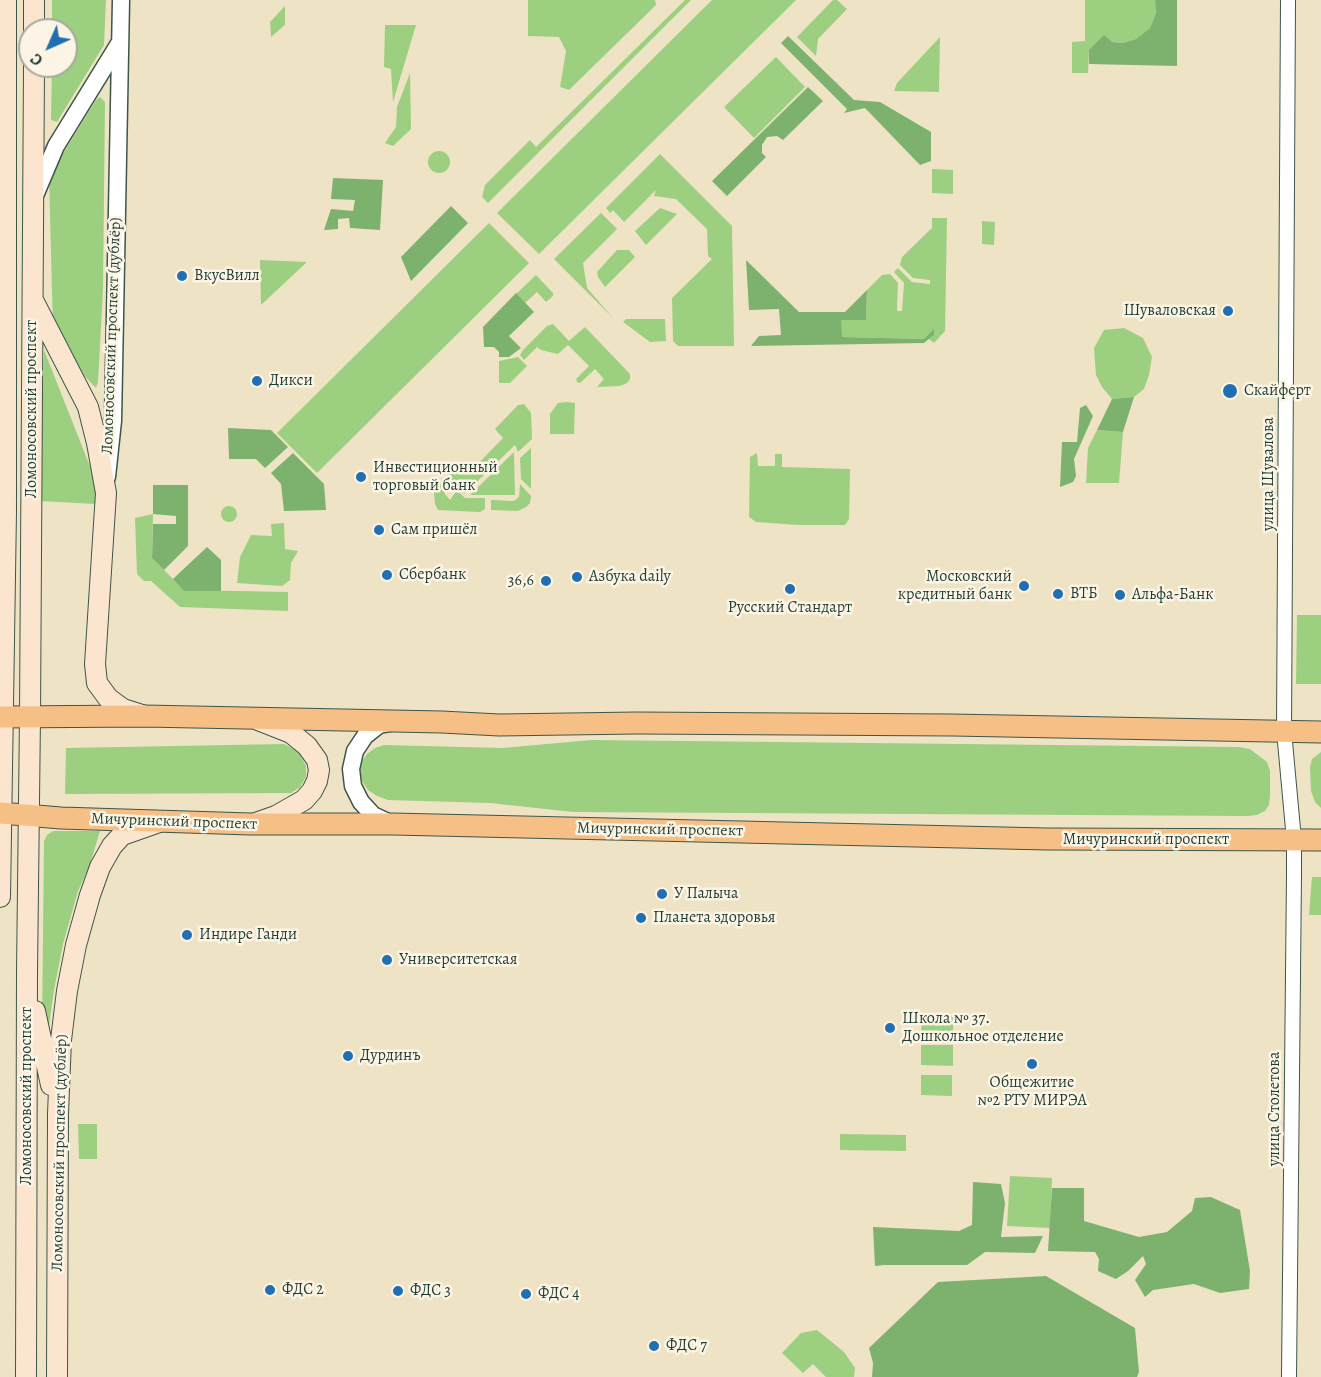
<!DOCTYPE html>
<html>
<head>
<meta charset="utf-8">
<style>
	body { margin:0 }
	#map { position:relative; width:1321px; height:1377px; overflow:hidden; background:#efe3c5; font-family:Alegreya,serif }
	canvas { display:block }
	.north { position:absolute; left:18px; top:18px; width:60px; height:60px; box-sizing:border-box; background:#fcf5e5; border:2px solid #a4ab9e; border-radius:50%; rotate:225deg; font-size:16px; font-weight:700; line-height:24px; text-align:center; color:#1f3d34 }
	.north::after { content:''; display:block; margin:auto; width:21px; height:27px; background:#1f6fb2; clip-path:polygon(50% 0,100% 100%,50% 72%,0 100%) }
</style>
</head>
<body>
<div id="map">
<canvas width="1321" height="1377"></canvas>
<div class="north">С</div>
</div>
<script>
const ctx = document.querySelector('canvas').getContext('2d');
ctx.lineJoin = 'round';
function fillPath(path, color) { ctx.fillStyle = color; ctx.fill(path, 'evenodd'); }
const poly = rows => new Path2D(rows.map(r => 'M' + r).join(''));
function strokePath(path, color, width, dash) { ctx.strokeStyle = color; ctx.lineWidth = width; ctx.lineCap = dash ? 'butt' : 'round'; ctx.setLineDash(dash || []); ctx.stroke(path); }
function write(font, color, halo, rows, align = 'center') {
  ctx.font = font + ' Alegreya,serif'; ctx.lineWidth = 5; ctx.setLineDash([]); ctx.textBaseline = 'middle'; ctx.strokeStyle = halo; ctx.fillStyle = color; for (const [text, x, y, turn = 0] of rows) {
    ctx.save(); ctx.translate(x, y); ctx.rotate((+turn || 0) * Math.PI / 180); ctx.textAlign = isNaN(turn) ? turn : align; if (halo) ctx.strokeText(text, 0, 0); ctx.fillText(text, 0, 0); ctx.restore();
  }
}
fillPath(poly([
	[52,0,106,0,104,45,57,122,51,120,52,66,66,66,66,30,52,30],
	[528,0,655,0,656,5,569,90,560,87,566,51,559,37,528,36],
	[685,0,691,0,488,203,482,197,485,185,530,140,536,147],
	[712,0,796,0,539,254,497,213],
	[833,0,837,0,847,9,818,39,816,56,797,37],
	[1085,0,1155,0,1156,13,1150,28,1136,39,1123,43,1112,42,1089,50,1088,73,1072,73,1072,42,1085,41],
	[285,6,285,25,271,37,270,22],
	[385,25,416,25,393,102,391,69,384,67],
	[940,37,939,92,894,91,897,83],
	[776,57,805,87,754,138,724,107],
	[410,73,411,129,393,146,385,143,396,127,397,107],
	[100,97,105,102,103,289,98,382,96,388,69,360,53,330,49,176,96,100],
	'428 162a11 11 0 1 1 22 0a11 11 0 1 1-22 0Z',
	[660,154,732,226,734,346,678,346,673,341,672,298,712,259,708,256,707,229,676,199,654,196,656,190,624,222,613,210,610,213,606,208],
	[932,169,953,170,953,194,932,193],
	[660,208,677,214,646,245,635,231],
	[601,213,617,229,583,263,587,288,613,318,554,259],
	[932,218,947,218,945,331,934,343,929,339,934,335,924,339,841,337,841,320,866,320,867,290,882,275,890,274,898,283,897,311,902,311,904,283,894,272,898,268,912,282,930,284,930,280,913,278,900,265,902,257,932,228],
	[982,221,995,222,994,245,982,244],
	[489,223,529,263,317,473,277,433],
	[617,250,629,250,635,257,605,287,598,277,597,272],
	[260,260,307,262,261,305],
	[536,275,553,293,553,296,546,302,537,292,525,303,516,294],
	[626,319,665,319,666,341,650,342,623,322],
	[553,324,569,341,585,327,630,374,630,379,627,383,620,386,597,387,604,379,595,369,580,383,577,382,576,379,589,366,568,345,558,354,541,350,537,347,524,360,520,355,523,350,547,326],
	[1124,328,1143,338,1152,357,1149,375,1144,389,1134,397,1112,399,1102,387,1096,375,1094,348,1104,330],
	[44,350,93,474,96,492,95,504,40,501],
	[518,357,527,366,510,383,499,383,499,361],
	[567,402,575,403,574,434,550,434,550,414,558,403],
	[524,404,531,413,532,439,518,452,515,445,464,494,447,475,460,462,470,472,503,438,495,429,518,405],
	[1097,430,1123,432,1119,483,1086,483,1088,448],
	[531,448,531,489,521,479,520,458],
	[514,452,515,495,470,495],
	[757,453,758,466,775,466,775,454,782,454,782,467,850,469,849,519,845,525,798,525,756,522,749,517,750,457],
	[444,479,450,487,444,493,450,500,457,490,465,498,485,498,485,509,480,512,438,510,435,504,434,493,436,487],
	[520,484,531,496,530,503,526,507,518,511,491,510,491,500,514,501,519,497],
	'221 514a8 8 0 1 1 16 0a8 8 0 1 1-16 0Z',
	[153,514,152,558,184,590,288,592,288,611,180,607,151,581,144,581,137,574,135,518],
	[284,523,285,549,298,551,291,563,290,580,282,586,237,583,240,557,251,535,272,536,271,524],
	[1297,615,1321,615,1321,684,1296,684],
	[591,740,1239,747,1250,749,1267,762,1270,771,1270,796,1269,805,1265,811,1257,815,1248,816,573,812,490,803,388,800,377,796,368,790,362,781,360,771,362,761,367,754,375,748,384,745,503,748],
	[284,744,298,751,306,766,306,777,300,787,291,793,65,794,66,748],
	[1321,752,1321,808,1315,802,1311,791,1310,767,1312,759],
	[53,831,100,831,90,864,78,891,63,944,54,990,47,1040,42,1032,44,841,47,835],
	[1312,877,1321,877,1321,915,1309,915],
	[922,1016,953,1016,953,1037,921,1036],
	[921,1045,953,1045,953,1066,921,1065],
	[921,1075,952,1075,952,1096,921,1095],
	[78,1124,97,1124,97,1159,79,1159],
	[840,1134,906,1135,906,1151,840,1150],
	[1010,1176,1052,1178,1050,1228,1007,1226],
	[817,1330,844,1352,855,1368,854,1377,826,1377,813,1364,803,1373,782,1353,801,1333]
]), '#9ccf80');
fillPath(poly([
	[1155,0,1177,0,1177,66,1089,64,1089,50,1104,35,1112,42,1123,43,1136,39,1150,28,1156,13],
	[788,36,854,100,880,102,931,132,931,161,920,165,865,108,844,113,847,109,781,43],
	[808,87,823,101,783,140,777,136,767,137,762,145,762,153,766,157,727,196,712,181],
	[333,178,383,180,380,230,350,228,349,218,338,219,338,229,324,230,331,209,353,211,355,200,331,199],
	[451,206,468,223,411,281,401,257],
	[746,260,799,312,845,312,867,290,866,320,841,320,842,337,924,339,934,329,934,335,924,343,751,346,759,336,781,335,779,309,749,310],
	[516,293,534,312,509,336,521,348,509,357,499,357,499,352,494,347,484,347,483,327],
	[1134,397,1123,432,1097,430,1112,399],
	[1086,405,1093,416,1074,459,1076,476,1073,482,1060,487,1062,442,1077,442,1080,408],
	[228,428,271,430,288,447,265,468,256,459,229,459],
	[293,453,324,484,326,510,284,511,281,484,271,473],
	[153,485,188,485,188,546,164,570,152,558,153,524,176,524,176,516,153,514],
	[207,547,221,560,221,591,184,591,173,579],
	[973,1182,1001,1184,1005,1203,1001,1237,1043,1236,1035,1253,985,1252,967,1265,884,1265,875,1266,873,1227,959,1231,972,1225],
	[1052,1188,1084,1188,1084,1221,1139,1237,1167,1232,1192,1211,1195,1198,1211,1197,1240,1210,1250,1271,1249,1289,1220,1293,1194,1284,1153,1290,1145,1297,1135,1280,1146,1264,1143,1256,1128,1271,1116,1279,1098,1271,1099,1259,1095,1252,1048,1251],
	[1046,1276,1135,1328,1139,1372,1137,1377,872,1377,873,1363,869,1348,938,1282]
]), '#7db26e');
const minor = poly([
	[1288,0,1284,731,1294,840,1294,873,1289,1377]
]);
const tertiary = poly([
	[34,198,56,146,120,42],
	[107,477,113,421,121,0],
	[390,723,379,725,365,736,355,751,351,769,353,786,361,802,373,815,392,824]
]);
const secondary = poly([
	[34,0,34,30],
	[34,302,88,407,97,443,106,493,95,664,97,683,108,698,123,709,142,715],
	[256,823,276,816,304,800,312,791,317,781,319,770,317,760,307,746,291,733,258,720],
	[0,897,6,511,6,0],
	[35,1011,51,1085],
	[26,1377,27,973,30,716,34,66],
	[57,1377,58,1114,61,1040,67,991,76,945,90,895,100,867,112,846,122,835,159,822]
]);
const primary = poly([
	[0,717,145,716,442,722,499,725,637,723,952,725,1321,732],
	[0,813,61,818,250,824,392,824,1047,839,1321,840]
]);
strokePath(minor, '#3e564a', 16);
strokePath(tertiary, '#3e564a', 19);
strokePath(secondary, '#3e564a', 22);
strokePath(primary, '#3e564a', 23);
strokePath(minor, '#fff', 14);
strokePath(tertiary, '#fff', 16);
strokePath(secondary, '#fbe5cf', 20);
strokePath(primary, '#f5bf86', 21);
for (const [x, y, r, color] of [
	[182,276,6,"#1f6fb2"],
	[1228,311,6,"#1f6fb2"],
	[257,381,6,"#1f6fb2"],
	[1230,391,8,"#1f6fb2"],
	[361,477,6,"#1f6fb2"],
	[379,530,6,"#1f6fb2"],
	[387,575,6,"#1f6fb2"],
	[577,577,6,"#1f6fb2"],
	[546,581,6,"#1f6fb2"],
	[1024,586,6,"#1f6fb2"],
	[790,589,6,"#1f6fb2"],
	[1058,594,6,"#1f6fb2"],
	[1120,595,6,"#1f6fb2"],
	[662,894,6,"#1f6fb2"],
	[641,918,6,"#1f6fb2"],
	[187,935,6,"#1f6fb2"],
	[387,960,6,"#1f6fb2"],
	[890,1028,6,"#1f6fb2"],
	[348,1056,6,"#1f6fb2"],
	[1032,1064,6,"#1f6fb2"],
	[270,1290,6,"#1f6fb2"],
	[398,1291,6,"#1f6fb2"],
	[526,1294,6,"#1f6fb2"],
	[654,1346,6,"#1f6fb2"]
]) { const dot = new Path2D(); dot.arc(x, y, r, 0, 2 * Math.PI); ctx.fillStyle = color; ctx.fill(dot); strokePath(dot, '#fcf5e5', 2); }
write('16px', '#1f3d34', '#fcf5e5', [
	["ВкусВилл",194,276],
	["Шуваловская",1216,311,"right"],
	["Дикси",269,381],
	["Скайферт",1244,391],
	["Инвестиционный",373,468],
	["торговый банк",373,486],
	["Сам пришёл",391,530],
	["Сбербанк",399,575],
	["Азбука daily",589,577],
	["Московский",1012,577,"right"],
	["кредитный банк",1012,595,"right"],
	["36,6",534,581,"right"],
	["ВТБ",1070,594],
	["Альфа-Банк",1132,595],
	["Русский Стандарт",790,608,"center"],
	["У Палыча",674,894],
	["Планета здоровья",653,918],
	["Индире Ганди",199,935],
	["Университетская",399,960],
	["Школа № 37.",902,1019],
	["Дошкольное отделение",902,1037],
	["Дурдинъ",360,1056],
	["Общежитие",1032,1083,"center"],
	["№2 РТУ МИРЭА",1032,1101,"center"],
	["ФДС 2",282,1290],
	["ФДС 3",410,1291],
	["ФДС 4",538,1294],
	["ФДС 7",666,1346]
], 'left');
write('16px', '#1f3d34', '#fcf5e5', [
	["Ломоносовский проспект (дублёр)",112,336,-88],
	["Ломоносовский проспект",32,409,-90],
	["улица Шувалова",1269,474,-90],
	["Мичуринский проспект",174,822,2],
	["Мичуринский проспект",660,830,1],
	["Мичуринский проспект",1146,840],
	["Ломоносовский проспект",27,1096,-90],
	["улица Столетова",1275,1109,-90],
	["Ломоносовский проспект (дублёр)",60,1153,-89]
]);
</script>
</body>
</html>
